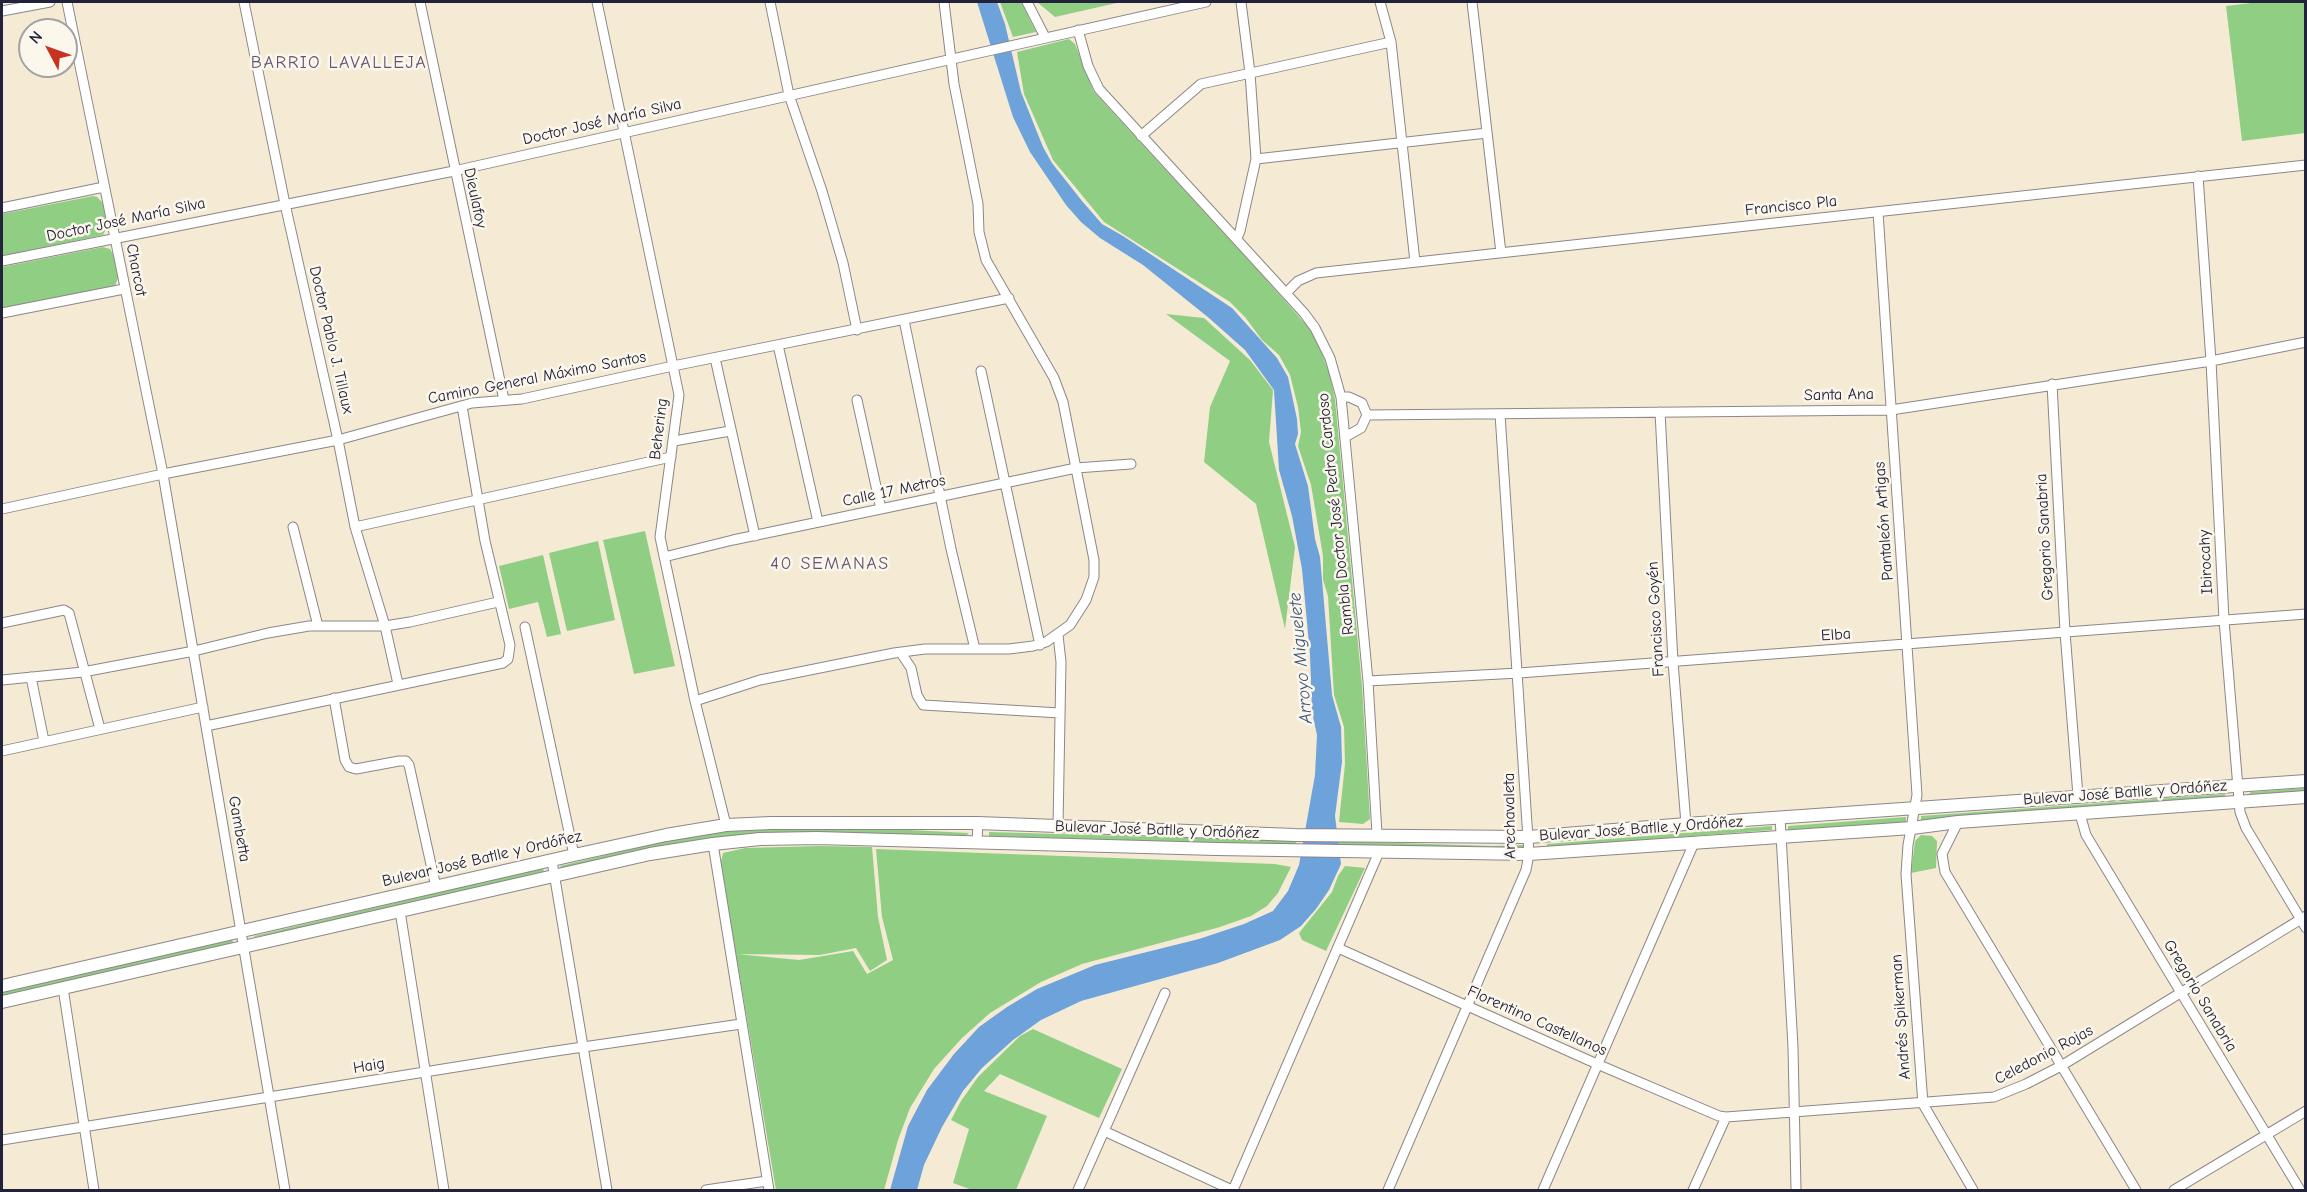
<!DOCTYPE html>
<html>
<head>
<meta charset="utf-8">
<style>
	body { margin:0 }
	#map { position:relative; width:2307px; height:1192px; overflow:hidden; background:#f5ebd5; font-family:"Comic Neue",sans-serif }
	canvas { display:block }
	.frame { position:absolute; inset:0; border:3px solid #22223b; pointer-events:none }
	.north { position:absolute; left:18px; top:18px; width:60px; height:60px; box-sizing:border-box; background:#fbf7ec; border:2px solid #a4a2a5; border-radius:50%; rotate:311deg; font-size:16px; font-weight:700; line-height:24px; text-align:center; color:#22223b }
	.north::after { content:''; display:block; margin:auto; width:21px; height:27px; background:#c8321e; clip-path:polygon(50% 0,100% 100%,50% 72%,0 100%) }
</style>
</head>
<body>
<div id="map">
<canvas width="2307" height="1192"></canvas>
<div class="frame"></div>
<div class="north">N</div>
</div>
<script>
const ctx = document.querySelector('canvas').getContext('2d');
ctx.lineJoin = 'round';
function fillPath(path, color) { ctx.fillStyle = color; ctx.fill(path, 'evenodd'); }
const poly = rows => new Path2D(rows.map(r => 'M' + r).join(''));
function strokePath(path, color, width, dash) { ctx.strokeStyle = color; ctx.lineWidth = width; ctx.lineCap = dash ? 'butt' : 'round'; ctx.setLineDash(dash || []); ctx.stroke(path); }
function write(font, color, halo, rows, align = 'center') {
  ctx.font = font + ' "Comic Neue",sans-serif'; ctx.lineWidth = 5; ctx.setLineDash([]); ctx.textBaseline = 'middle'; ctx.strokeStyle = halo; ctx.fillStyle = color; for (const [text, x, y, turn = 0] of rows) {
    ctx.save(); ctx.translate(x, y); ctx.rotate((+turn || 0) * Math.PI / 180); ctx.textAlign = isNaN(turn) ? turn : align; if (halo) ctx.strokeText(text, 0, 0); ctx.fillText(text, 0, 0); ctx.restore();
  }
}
fillPath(poly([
	[1000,2,1021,2,1036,32,1013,37],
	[1037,2,1036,2,1121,2,1055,17],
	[2260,2,2305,2,2305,133,2242,141,2226,6],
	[1069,39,1075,44,1094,92,1263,276,1309,328,1317,340,1330,375,1335,399,1362,686,1370,819,1363,824,1339,822,1345,764,1344,727,1334,695,1328,596,1323,580,1323,556,1311,485,1298,446,1301,432,1298,407,1290,375,1279,355,1262,340,1245,317,1230,302,1104,222,1053,160,1024,94,1017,52],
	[93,196,97,197,103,203,107,227,103,235,2,256,2,214],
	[103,247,110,249,114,256,118,278,115,286,2,310,2,267],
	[1166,314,1204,318,1250,360,1273,390,1269,442,1295,547,1285,629,1256,504,1204,462,1210,407,1230,361],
	[645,531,675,666,634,674,603,540],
	[598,541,615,620,567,631,549,553],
	[543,555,561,634,547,637,538,602,509,609,499,566],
	[2305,788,2305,792,2249,794,2251,792],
	[2225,794,2225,798,1921,821,1921,816],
	[1906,817,1906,822,1788,830,1788,826],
	[1772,826,1772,830,1547,847,1547,844],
	[869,828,969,833,967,835,936,836,815,832,562,868,560,866,665,841,731,831,773,829],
	[989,832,1296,841,1296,845,989,836],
	[1921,835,1932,836,1937,841,1936,868,1911,873,1915,841],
	[1334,841,1492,846,1524,845,1524,849,1334,846],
	[820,846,872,847,878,917,887,960,870,971,856,948,820,955,735,954,721,862,723,853,745,848],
	[876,849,1275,864,1291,867,1278,893,1267,906,1251,916,1220,927,1082,964,1041,982,990,1013,962,1038,934,1069,910,1108,898,1140,884,1190,776,1190,736,954,799,960,853,951,867,974,893,960,882,917],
	[1345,866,1365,868,1326,951,1302,940,1299,933,1332,892,1338,876],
	[543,868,544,872,314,925,255,937,254,936],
	[232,939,233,943,2,996,2,992],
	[1033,1029,1122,1069,1099,1118,1000,1074,984,1091,1047,1116,1016,1190,972,1190,953,1183,969,1129,951,1120,961,1101,978,1077,1020,1036]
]), '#90ce83');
fillPath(poly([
	[977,2,997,2,1005,24,1021,92,1043,147,1052,163,1082,201,1102,224,1123,236,1232,308,1277,358,1288,377,1297,419,1298,434,1295,444,1308,486,1315,539,1320,557,1332,695,1341,727,1342,762,1335,816,1341,864,1329,890,1316,909,1301,926,1280,940,1218,963,1081,1001,1041,1020,1013,1040,982,1068,963,1091,942,1127,924,1165,917,1190,890,1190,908,1126,927,1090,954,1054,979,1027,1007,1007,1037,989,1095,965,1199,939,1244,924,1273,911,1288,891,1299,865,1315,775,1317,735,1312,712,1310,654,1302,569,1292,516,1279,470,1274,390,1245,350,1209,318,1143,265,1100,238,1081,222,1066,205,1030,152,1013,117]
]), '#6da2da');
const minor = poly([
	[67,2,163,474,285,1190],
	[244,2,285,204,338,440,355,527,385,626,398,684],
	[420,2,504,400],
	[597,2,679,395,660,537,695,701,726,825],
	[770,2,789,95,822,191,843,263,857,330],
	[1027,2,1045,37],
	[1380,2,1391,42,1415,262],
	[1472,2,1501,253],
	[2,11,50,2],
	[1078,30,1088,66,1099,89,1304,313,1315,328,1330,358,1341,397,1368,681,1377,834],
	[1141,136,1201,84,1391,42],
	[1256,159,1487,133],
	[2198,176,2211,361,2224,620,2240,812,2246,828,2306,928],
	[2,208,104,187],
	[1878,212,1917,795,1908,845,1906,874,1923,1104,1973,1190],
	[1237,238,1240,231,1256,159,1250,73,1241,2],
	[2,261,454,171,1206,2],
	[1286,293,1298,281,1316,273,2306,165],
	[2,313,124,289],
	[904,320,951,549,975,649],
	[778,345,818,522],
	[715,358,755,536],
	[981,371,1040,645],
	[2052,384,2065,632,2078,796],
	[1341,397,1349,397,1362,403,1367,415,1361,428,1345,437],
	[857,400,881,509],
	[1660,412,1673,662,1686,824],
	[1367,415,1891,410,2211,361,2306,342],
	[674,441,730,431],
	[2,509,163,474,338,440,472,403,522,399,673,366,1009,298],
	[293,527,318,626],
	[355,527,671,457],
	[664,557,733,540,1076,468,1131,464],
	[2,623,64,610,69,613,100,729],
	[525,627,574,855],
	[901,653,911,668,917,695,923,705,1060,713],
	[31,677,44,741],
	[2,680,83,672,194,651,268,633,309,626,385,626,410,622,498,602],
	[1368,681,1519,673,2306,614],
	[334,698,345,760,349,767,356,769,399,761,406,761,409,765,436,887],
	[695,701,760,680,894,653,925,649,1009,649,1033,646,1046,642,1070,625,1086,600,1094,577,1094,560,1063,402,1054,378,986,260,979,232,978,204,954,84,944,2],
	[206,726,503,663,508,659,510,645,485,541,462,406],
	[2,751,203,707],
	[2080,814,2086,835,2300,1190],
	[1780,817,1793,1047,1796,1190],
	[1958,822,1942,854,1945,872,2136,1190],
	[1058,826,1061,662,1058,635],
	[977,842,978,823],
	[713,844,769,1190],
	[552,861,607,1190],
	[400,911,444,1190],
	[1338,948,1597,1064,1719,1116,1726,1117,1994,1097,2026,1084,2061,1066,2306,916],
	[63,988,94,1190],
	[1104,1131,1232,1190],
	[2,1140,549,1052,741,1024],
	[706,1190,767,1181],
	[1078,1190,1165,993],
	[1233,1190,1379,852],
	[1388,1190,1526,870,1529,854,1500,414],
	[1543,1190,1694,843],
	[1693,1190,1726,1117],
	[2174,1190,2306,1111]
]);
const major = poly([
	[2,986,574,855,666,835,726,825,771,823,978,823,1295,835,1529,837,1686,824,2306,781],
	[2,1002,650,854,713,844,760,839,817,838,1216,849,1529,854,1912,828,1958,822,2306,797]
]);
strokePath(minor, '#8c8688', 11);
strokePath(major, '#8c8688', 14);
strokePath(minor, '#fff', 9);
strokePath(major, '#fff', 12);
write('16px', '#22223b', '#fbf7ec', [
	["Doctor José María Silva",602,122,-13],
	["Dieulafoy",475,198,78],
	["Francisco Pla",1791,206,-6],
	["Doctor José María Silva",126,220,-12],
	["Charcot",136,270,79],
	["Doctor Pablo J. Tillaux",331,340,77],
	["Camino General Máximo Santos",537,378,-11],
	["Santa Ana",1839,395,-1],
	["Behering",659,429,-83],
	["Calle 17 Metros",894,491,-12],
	["Rambla Doctor José Pedro Cardoso",1336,514,-96],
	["Pantaleón Artigas",1884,521,-94],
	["Gregorio Sanabria",2045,537,-93],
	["Ibirocahy",2206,562,-93],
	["Francisco Goyén",1656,619,-93],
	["Elba",1836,635,-4],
	["Bulevar José Batlle y Ordóñez",2125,793,-4],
	["Arechavaleta",1510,816,-91],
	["Gambetta",239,829,80],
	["Bulevar José Batlle y Ordóñez",1641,829,-4],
	["Bulevar José Batlle y Ordóñez",1157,830,2],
	["Bulevar José Batlle y Ordóñez",482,859,-13],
	["Gregorio Sanabria",2200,996,59],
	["Andrés Spikerman",1901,1017,-94],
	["Florentino Castellanos",1537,1021,24],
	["Celedonio Rojas",2044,1055,-28],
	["Haig",369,1066,-9]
]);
ctx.letterSpacing = '1.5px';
write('18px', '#635571', '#fbf7ec', [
	["BARRIO LAVALLEJA",339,63],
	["40 SEMANAS",830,564]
]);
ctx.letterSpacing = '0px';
write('italic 18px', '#40557b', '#fbf7ec', [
	["Arroyo Miguelete",1301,658,-95]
]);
</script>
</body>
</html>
